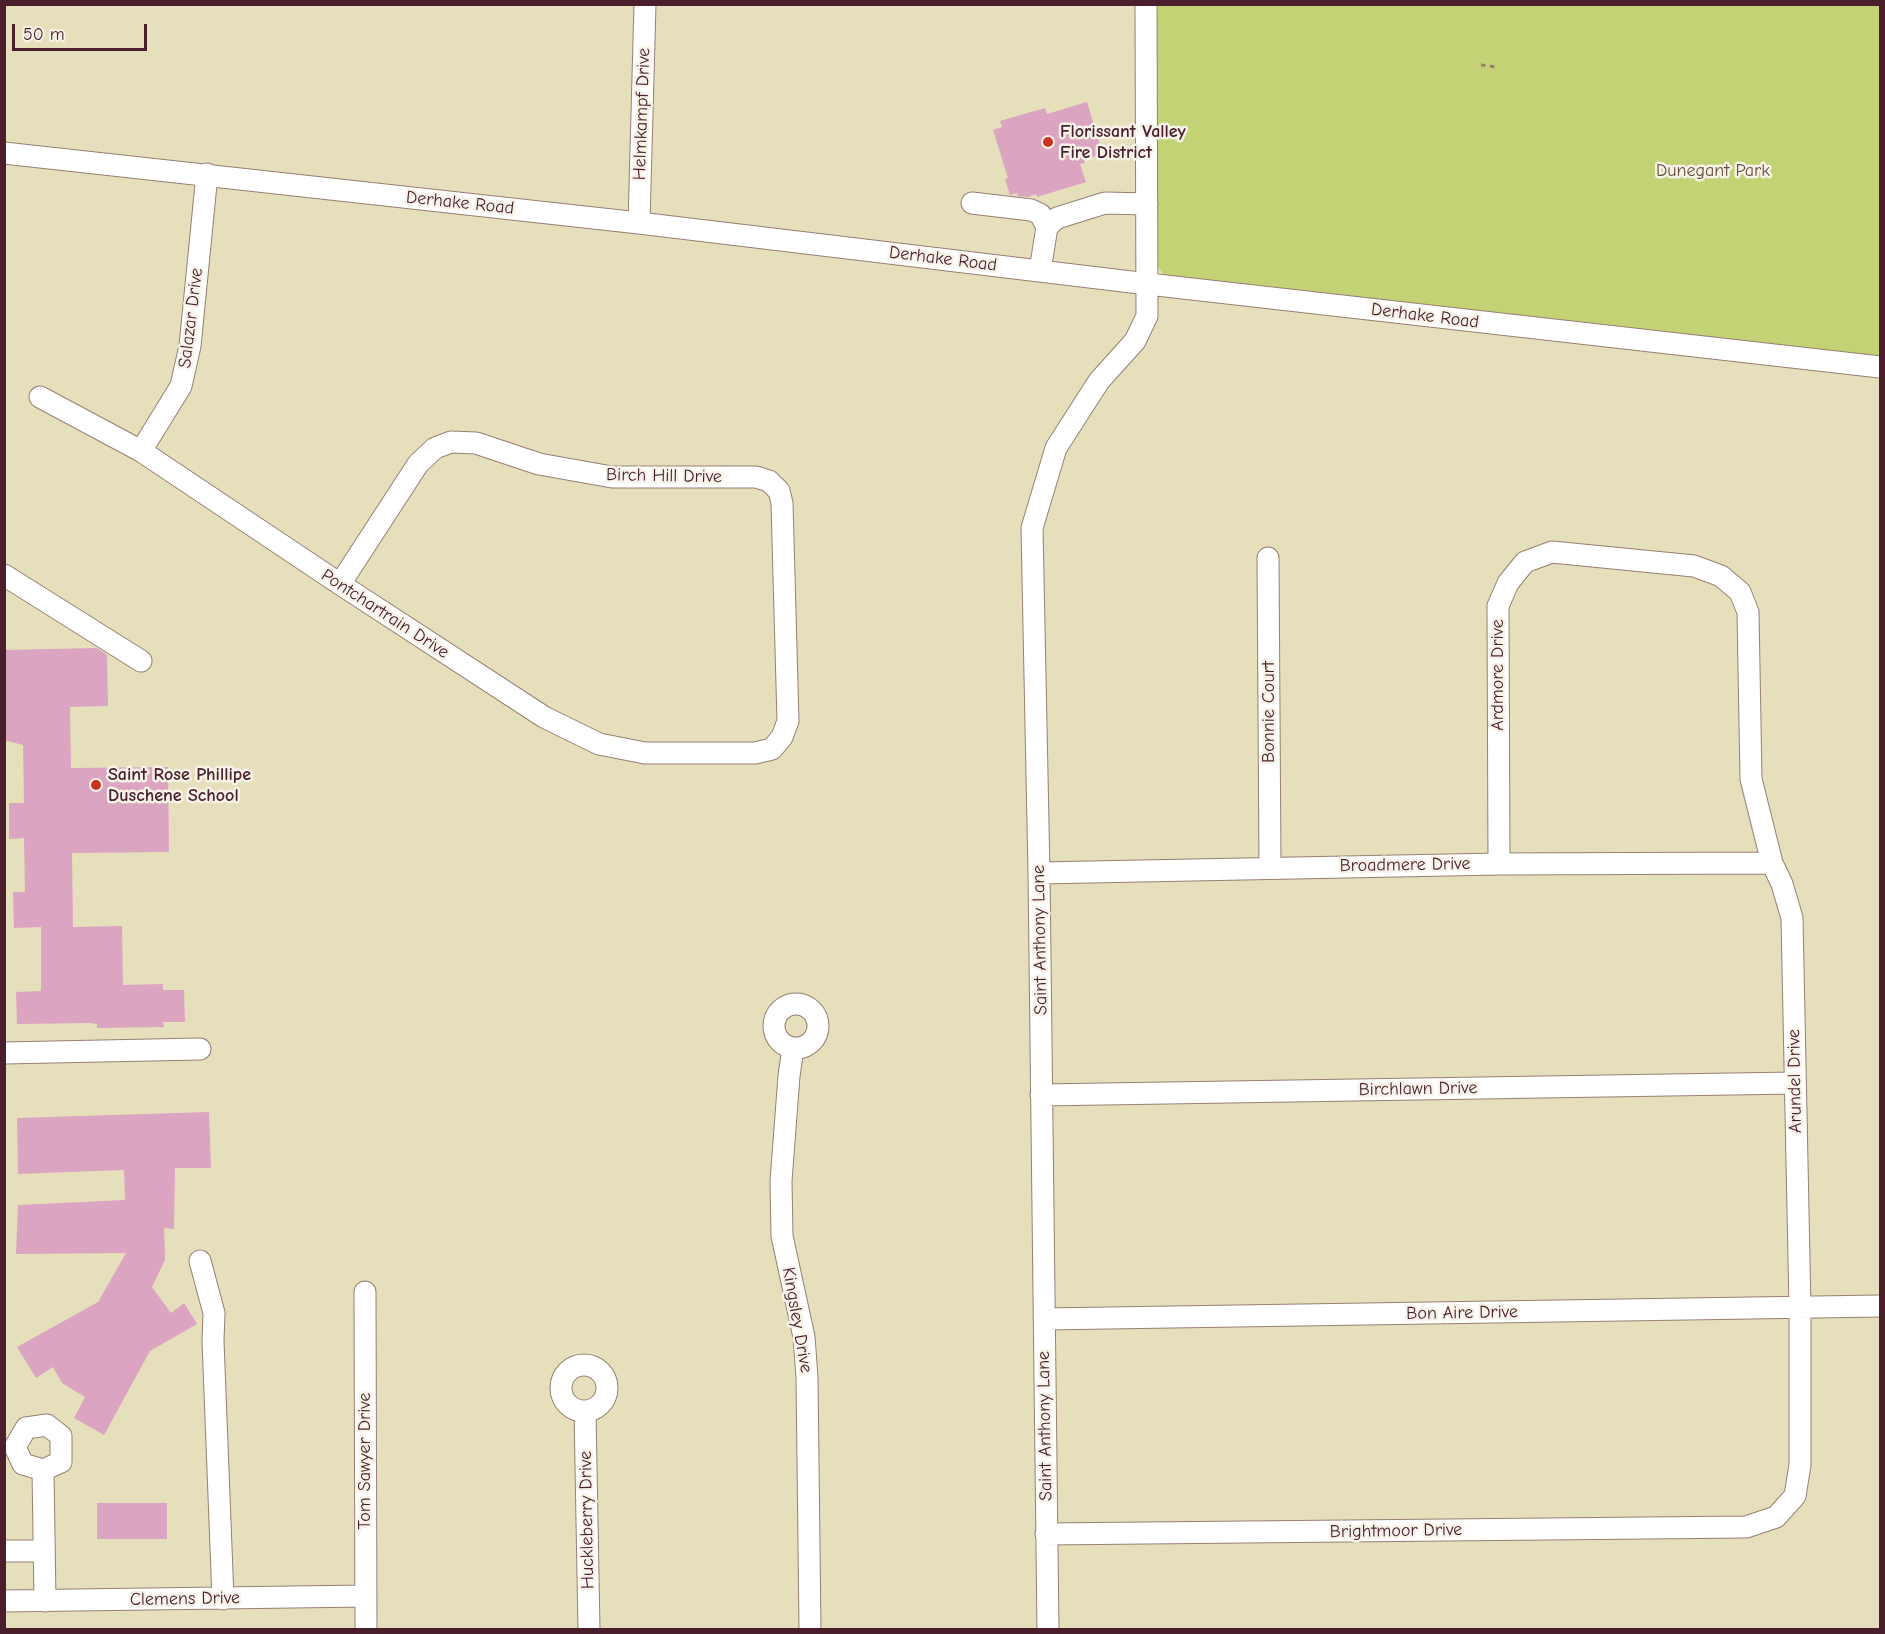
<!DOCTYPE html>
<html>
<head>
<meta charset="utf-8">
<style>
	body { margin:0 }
	#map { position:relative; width:1885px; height:1634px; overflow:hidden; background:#e6dfbb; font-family:"Comic Neue",sans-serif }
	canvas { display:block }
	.frame { position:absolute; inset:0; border:6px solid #4a1f2b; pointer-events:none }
	.scale { position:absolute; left:12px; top:24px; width:135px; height:27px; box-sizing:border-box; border:3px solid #4a1f2b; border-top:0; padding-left:8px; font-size:18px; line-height:21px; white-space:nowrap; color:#4a1f2b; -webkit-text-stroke:4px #f7f3e8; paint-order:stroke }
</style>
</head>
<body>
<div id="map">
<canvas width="1885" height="1634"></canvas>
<div class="frame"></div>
<div class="scale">50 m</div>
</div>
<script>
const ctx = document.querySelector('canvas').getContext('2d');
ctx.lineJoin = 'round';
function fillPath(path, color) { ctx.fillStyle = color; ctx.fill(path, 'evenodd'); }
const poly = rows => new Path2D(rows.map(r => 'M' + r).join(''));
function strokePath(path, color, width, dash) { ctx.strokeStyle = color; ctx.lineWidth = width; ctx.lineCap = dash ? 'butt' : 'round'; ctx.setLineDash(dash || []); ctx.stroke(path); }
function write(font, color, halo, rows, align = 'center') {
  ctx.font = font + ' "Comic Neue",sans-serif'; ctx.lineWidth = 5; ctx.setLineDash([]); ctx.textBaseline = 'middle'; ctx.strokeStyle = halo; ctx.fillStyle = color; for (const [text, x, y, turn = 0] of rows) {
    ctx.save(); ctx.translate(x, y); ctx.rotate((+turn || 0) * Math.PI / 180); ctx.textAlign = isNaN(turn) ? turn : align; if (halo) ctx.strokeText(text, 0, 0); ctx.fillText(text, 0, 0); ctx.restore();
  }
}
fillPath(poly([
	[1157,5,1880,5,1880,356,1502,316,1173,278,1163,274,1158,267]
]), '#c2d274');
fillPath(poly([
	[1087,102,1103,154,1084,160,1085,163,1080,164,1086,182,1037,197,1036,194,1028,197,1018,196,1017,193,1010,195,1005,179,1008,178,993,130,1002,127,1000,121,1045,108,1047,114],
	[97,648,107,655,108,706,70,707,71,768,168,767,169,852,72,853,73,927,122,926,123,985,163,984,163,990,184,990,185,1022,163,1022,164,1027,97,1028,97,1024,91,1023,17,1024,16,992,41,991,41,927,14,928,13,892,25,892,24,838,9,839,9,803,24,803,23,745,4,740,4,650],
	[209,1112,211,1168,175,1168,174,1229,164,1228,165,1260,152,1287,171,1313,184,1303,197,1324,150,1351,104,1435,74,1418,85,1397,62,1383,53,1367,36,1378,17,1347,98,1302,126,1253,16,1254,18,1205,125,1200,124,1170,18,1174,17,1118],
	[97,1503,167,1503,167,1539,97,1539]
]), '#dba4c0');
const minor = poly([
	[4,153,639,223,1148,284,1880,367],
	[972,203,1031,210,1040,214,1047,227],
	[639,223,645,4],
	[1040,271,1047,227,1057,218,1105,203,1147,204],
	[40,397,141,451,340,584,544,717,599,744,645,753,755,753,772,749,782,737,788,721,782,503,779,491,769,481,756,477,612,477,539,464,476,443,451,442,435,448,418,464,340,584],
	[141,451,181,386,190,346,207,174],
	[1268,558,1270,867],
	[4,575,141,661],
	[1039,873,1499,864,1772,863],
	'774 1026a22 22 0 1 1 44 0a22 22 0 1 1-44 0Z',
	[793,1048,789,1076,781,1181,782,1236,804,1337,807,1377,810,1630],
	[4,1053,200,1049],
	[1041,1095,1795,1083],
	[200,1261,214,1313,213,1341,223,1599],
	[365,1292,366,1630],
	[1044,1319,1880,1306],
	'561 1388a23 23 0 1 1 46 0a23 23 0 1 1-46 0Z',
	[585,1411,589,1630],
	[43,1470,23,1464,15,1447,26,1428,47,1425,61,1436,61,1462,43,1470,45,1601],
	[1046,1534,1746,1527,1776,1517,1795,1496,1800,1465,1800,1308,1792,918,1782,884,1772,863,1751,779,1748,612,1740,592,1721,576,1694,566,1552,552,1525,562,1508,583,1498,606,1499,864],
	[4,1551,44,1551],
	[4,1601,365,1596],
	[1048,1630,1039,873,1032,528,1056,448,1099,381,1135,341,1147,316,1146,4]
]);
strokePath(minor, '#987f73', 23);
strokePath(poly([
	[1481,65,1497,67]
]), '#987f73', 3, [4.5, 4.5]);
strokePath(minor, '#fff', 21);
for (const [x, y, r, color] of [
	[1048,142,6,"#c8321e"],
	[96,785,6,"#c8321e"]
]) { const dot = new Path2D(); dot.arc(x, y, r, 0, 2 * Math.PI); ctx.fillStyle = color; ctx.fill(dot); strokePath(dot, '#f7f3e8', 2); }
write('18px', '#4a1f2b', '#f7f3e8', [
	["Helmkampf Drive",642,114,-88],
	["Derhake Road",460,203,6],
	["Derhake Road",943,259,7],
	["Derhake Road",1425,316,7],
	["Salazar Drive",191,318,-83],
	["Birch Hill Drive",664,476,1],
	["Pontchartrain Drive",385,614,33],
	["Ardmore Drive",1498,675,-90],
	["Bonnie Court",1269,712,-90],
	["Broadmere Drive",1405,865,-1],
	["Saint Anthony Lane",1040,940,-91],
	["Arundel Drive",1795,1081,-91],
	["Birchlawn Drive",1418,1089,-1],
	["Bon Aire Drive",1462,1313,-1],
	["Kingsley Drive",797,1320,80],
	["Saint Anthony Lane",1045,1426,-91],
	["Tom Sawyer Drive",365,1461,-90],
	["Huckleberry Drive",587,1520,-91],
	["Brightmoor Drive",1396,1531,-1],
	["Clemens Drive",185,1599,-1]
]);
write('bold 18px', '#4a1f2b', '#f7f3e8', [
	["Florissant Valley",1060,132],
	["Fire District",1060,153],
	["Saint Rose Phillipe",108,775],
	["Duschene School",108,796]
], 'left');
write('18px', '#684c3d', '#f7f3e8', [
	["Dunegant Park",1713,171]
]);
</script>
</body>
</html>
